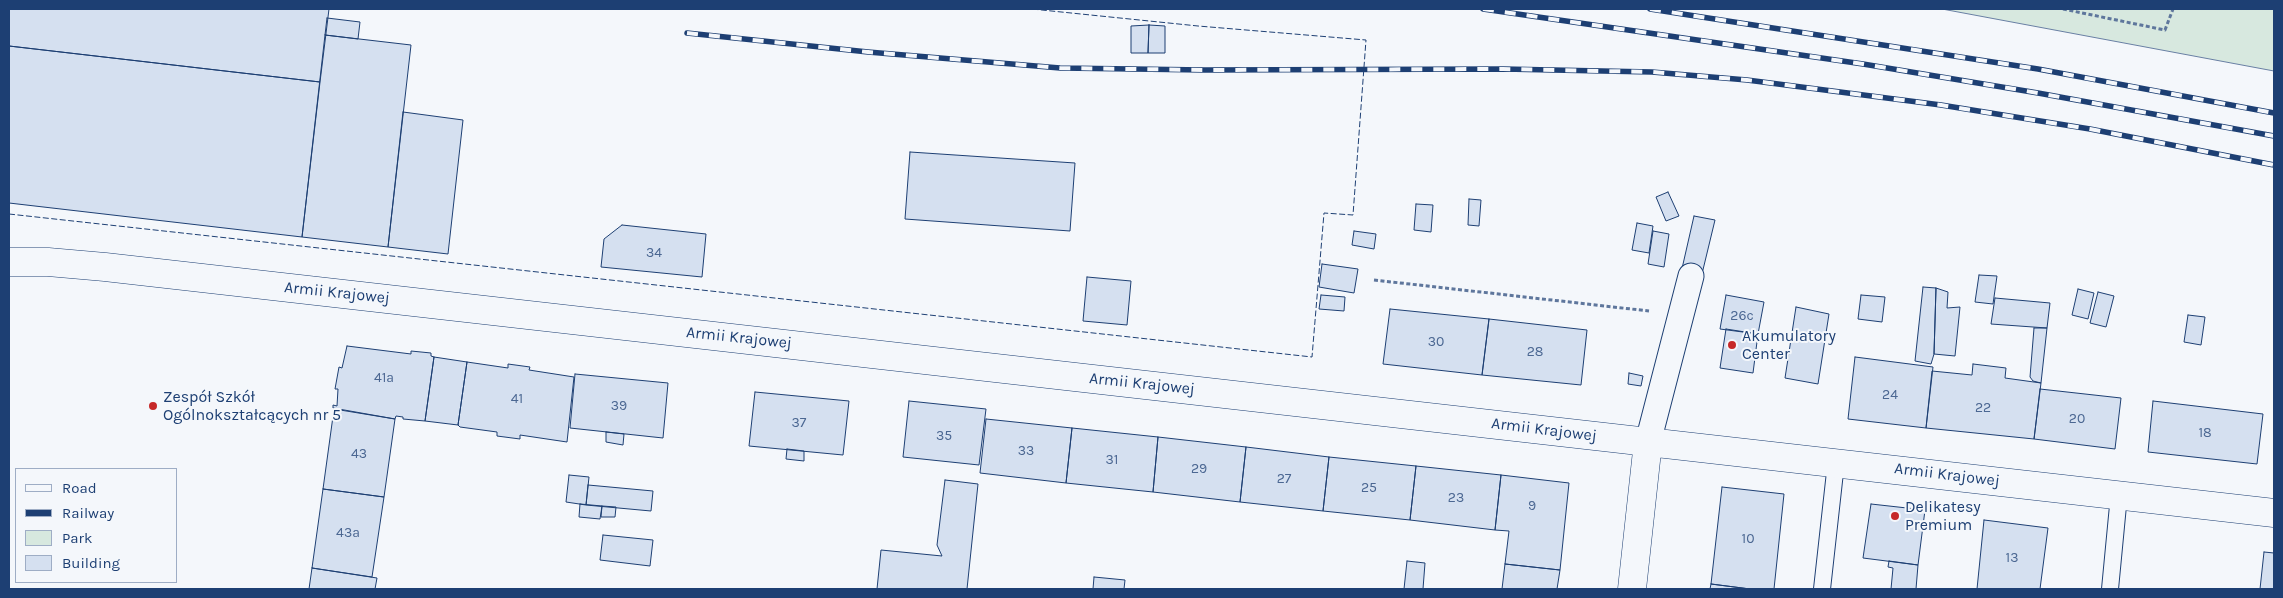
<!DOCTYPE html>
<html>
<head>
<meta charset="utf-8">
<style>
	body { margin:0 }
	#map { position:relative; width:2283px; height:598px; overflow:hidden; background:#f4f7fb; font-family:Karla,sans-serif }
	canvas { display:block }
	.frame { position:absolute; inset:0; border:10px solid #1d3f73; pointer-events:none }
	.legend { position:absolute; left:15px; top:468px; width:162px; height:115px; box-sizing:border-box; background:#f4f7fb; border:1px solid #9eadc5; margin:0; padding:6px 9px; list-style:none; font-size:15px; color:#1d3f73 }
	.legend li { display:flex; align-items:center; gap:10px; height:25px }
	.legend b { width:25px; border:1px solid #9eadc5 }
</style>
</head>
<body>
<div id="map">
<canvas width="2283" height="598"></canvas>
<div class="frame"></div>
<ul class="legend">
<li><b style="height:6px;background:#f4f7fb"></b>Road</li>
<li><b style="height:6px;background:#1d3f73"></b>Railway</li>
<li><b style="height:14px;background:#d7e8df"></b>Park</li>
<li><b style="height:14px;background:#d5e0f0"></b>Building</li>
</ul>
</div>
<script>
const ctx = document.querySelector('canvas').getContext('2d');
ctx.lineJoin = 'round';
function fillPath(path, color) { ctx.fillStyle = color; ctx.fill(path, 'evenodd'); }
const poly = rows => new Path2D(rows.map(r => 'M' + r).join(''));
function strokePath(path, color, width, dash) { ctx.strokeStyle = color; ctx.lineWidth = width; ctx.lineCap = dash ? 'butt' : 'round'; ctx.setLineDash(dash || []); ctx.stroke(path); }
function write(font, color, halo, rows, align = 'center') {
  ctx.font = font + ' Karla,sans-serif'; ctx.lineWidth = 4; ctx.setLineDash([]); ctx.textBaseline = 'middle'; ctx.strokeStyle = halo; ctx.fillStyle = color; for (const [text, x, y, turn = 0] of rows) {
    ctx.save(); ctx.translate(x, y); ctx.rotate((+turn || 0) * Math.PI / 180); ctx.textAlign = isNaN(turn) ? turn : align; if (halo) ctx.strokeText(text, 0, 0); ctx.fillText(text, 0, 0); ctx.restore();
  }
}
const green = poly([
	[1942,9,2274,9,2274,71,1942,9]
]);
fillPath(green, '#d7e8df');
strokePath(green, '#687fa3', 1);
const building = poly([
	[9,9,329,9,320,82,9,46,9,9],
	[327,18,360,22,358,39,325,35,327,18],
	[1149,25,1148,53,1131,53,1131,26,1149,25],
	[1149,25,1165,26,1165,53,1148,53,1149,25],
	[325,35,411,45,388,247,302,237,325,35],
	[9,46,320,82,302,237,9,203,9,46],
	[403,112,463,120,448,254,388,247,403,112],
	[910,152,1075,163,1070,231,905,219,910,152],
	[1668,192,1679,216,1666,221,1656,197,1668,192],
	[1469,199,1481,200,1479,226,1468,225,1469,199],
	[1416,204,1433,205,1431,232,1414,230,1416,204],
	[1694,216,1715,220,1701,278,1681,273,1694,216],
	[1637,223,1653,226,1649,253,1632,250,1637,223],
	[622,225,706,234,702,277,601,267,604,239,622,225],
	[1354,231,1376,234,1374,249,1352,245,1354,231],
	[1653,231,1669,234,1664,267,1648,264,1653,231],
	[1322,264,1358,269,1354,293,1319,287,1322,264],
	[1979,275,1997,276,1993,304,1975,302,1979,275],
	[1087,277,1131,281,1127,325,1083,321,1087,277],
	[1923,287,1936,288,1934,354,1931,364,1915,361,1923,287],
	[1936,288,1948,292,1947,308,1960,307,1955,356,1934,354,1936,288],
	[2078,289,2094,293,2088,319,2072,315,2078,289],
	[2098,292,2114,296,2106,327,2090,323,2098,292],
	[1321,295,1345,297,1344,311,1319,309,1321,295],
	[1726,295,1764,302,1758,334,1720,329,1726,295],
	[1861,295,1885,297,1882,322,1858,319,1861,295],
	[1995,298,2050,303,2047,328,1991,324,1995,298],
	[1796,307,1829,314,1818,384,1785,378,1796,307],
	[1390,309,1489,319,1482,375,1383,364,1390,309],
	[2188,315,2205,317,2201,345,2184,342,2188,315],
	[1489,319,1587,330,1581,385,1482,375,1489,319],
	[2034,328,2047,328,2041,383,2033,381,2030,377,2034,328],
	[1726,329,1758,334,1753,373,1720,368,1726,329],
	[347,346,411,354,411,351,431,353,431,356,434,357,425,421,403,419,403,417,396,416,395,419,333,408,333,405,337,406,338,389,335,389,339,367,342,368,347,346],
	[434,357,467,362,458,425,425,421,434,357],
	[1855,357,1933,367,1926,428,1848,419,1855,357],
	[467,362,508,368,508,364,530,367,529,370,574,377,567,442,520,435,520,439,497,436,497,432,460,427,458,425,467,362],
	[1973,364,2006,368,2005,378,2041,383,2034,439,1926,428,1932,371,1972,375,1973,364],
	[1629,373,1643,376,1641,386,1628,384,1629,373],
	[575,374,668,383,663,438,570,428,575,374],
	[2040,389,2121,398,2115,449,2034,439,2040,389],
	[755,392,849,401,843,455,749,446,755,392],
	[909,401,986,409,979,465,903,457,909,401],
	[2153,401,2263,414,2257,464,2148,452,2153,401],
	[334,409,395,419,384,497,323,489,334,409],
	[986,419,1072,428,1066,483,980,473,986,419],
	[1072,428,1158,437,1153,492,1066,483,1072,428],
	[606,432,624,434,623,445,606,442,606,432],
	[1158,437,1246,447,1240,502,1153,492,1158,437],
	[1246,447,1329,457,1323,511,1240,502,1246,447],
	[787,449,804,451,804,461,786,459,787,449],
	[1329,457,1416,466,1410,520,1323,511,1329,457],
	[1416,466,1501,475,1495,530,1410,520,1416,466],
	[569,475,589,477,586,505,566,502,569,475],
	[1501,475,1569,483,1560,570,1505,564,1509,531,1495,530,1501,475],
	[945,480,978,484,967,589,877,589,881,550,942,556,937,545,945,480],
	[588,485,653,491,651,511,586,505,588,485],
	[1722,487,1784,494,1774,589,1750,589,1711,584,1722,487],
	[323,489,384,497,372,577,312,568,323,489],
	[580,504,602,506,600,519,579,517,580,504],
	[1871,504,1925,510,1918,565,1863,558,1871,504],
	[602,506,616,507,615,517,601,517,602,506],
	[1984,520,2048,528,2040,589,1977,589,1984,520],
	[603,535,653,540,650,566,600,560,603,535],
	[2264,552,2274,553,2274,589,2260,589,2264,552],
	[1407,561,1425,563,1423,589,1404,589,1407,561],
	[1889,561,1918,565,1916,589,1891,589,1893,568,1888,567,1889,561],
	[1505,564,1560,570,1557,589,1502,589,1505,564],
	[312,568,377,578,375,589,309,589,312,568],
	[1094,577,1125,580,1124,589,1093,589,1094,577],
	[1711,584,1750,589,1710,589,1711,584]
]);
fillPath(building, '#d5e0f0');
strokePath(building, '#1d3f73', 1);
const service = poly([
	[1822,589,1836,463],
	[2110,589,2119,495]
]);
const pedestrian = poly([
	[1648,442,1691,276]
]);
const minor = poly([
	[9,262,48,262,105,267,2274,513],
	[1632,589,1648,442]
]);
strokePath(service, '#1d3f73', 18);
strokePath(pedestrian, '#1d3f73', 27);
strokePath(minor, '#1d3f73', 29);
strokePath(poly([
	[2063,9,2165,30,2173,9],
	[1374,280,1649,311]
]), '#5e769c', 3, [4, 2.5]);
strokePath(service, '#f4f7fb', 16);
strokePath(pedestrian, '#f4f7fb', 25);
strokePath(minor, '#f4f7fb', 28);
const rail = poly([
	[1483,9,1863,64,2038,93,2274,136],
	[1650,9,2038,69,2274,113],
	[687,33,868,52,1060,68,1205,70,1503,69,1652,72,1747,80,1941,105,2090,129,2274,165]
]);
strokePath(rail, '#1d3f73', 5.5);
strokePath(rail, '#f4f7fb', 4, [11]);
strokePath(poly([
	[9,214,1312,357,1324,213,1353,215,1366,40,1198,26,1032,9]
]), '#1d3f73', 1, [6, 2.5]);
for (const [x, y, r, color] of [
	[1732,345,5,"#c62828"],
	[153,406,5,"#c62828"],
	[1895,516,5,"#c62828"]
]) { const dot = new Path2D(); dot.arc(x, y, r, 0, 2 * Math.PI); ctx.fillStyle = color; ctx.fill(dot); strokePath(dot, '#f4f7fb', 2); }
write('14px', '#4b6792', null, [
	["34",654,253],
	["26c",1742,316],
	["30",1436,342],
	["28",1535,352],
	["41a",384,378],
	["24",1890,395],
	["41",517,399],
	["39",619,406],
	["22",1983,408],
	["20",2077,419],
	["37",799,423],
	["18",2205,433],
	["35",944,436],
	["33",1026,451],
	["43",359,454],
	["31",1112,460],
	["29",1199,469],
	["27",1284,479],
	["25",1369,488],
	["23",1456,498],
	["9",1532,506],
	["43a",348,533],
	["10",1748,539],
	["13",2012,558]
]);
write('16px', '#1d3f73', '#f4f7fb', [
	["Armii Krajowej",337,293,6],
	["Armii Krajowej",739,338,6],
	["Armii Krajowej",1142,384,6],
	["Armii Krajowej",1544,430,7],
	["Armii Krajowej",1947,475,7]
]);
write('16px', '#1d3f73', '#f4f7fb', [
	["Akumulatory",1742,336],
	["Center",1742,354],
	["Zespół Szkół",163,397],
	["Ogólnokształcących nr 5",163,415],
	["Delikatesy",1905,507],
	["Premium",1905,525]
], 'left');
</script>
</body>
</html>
